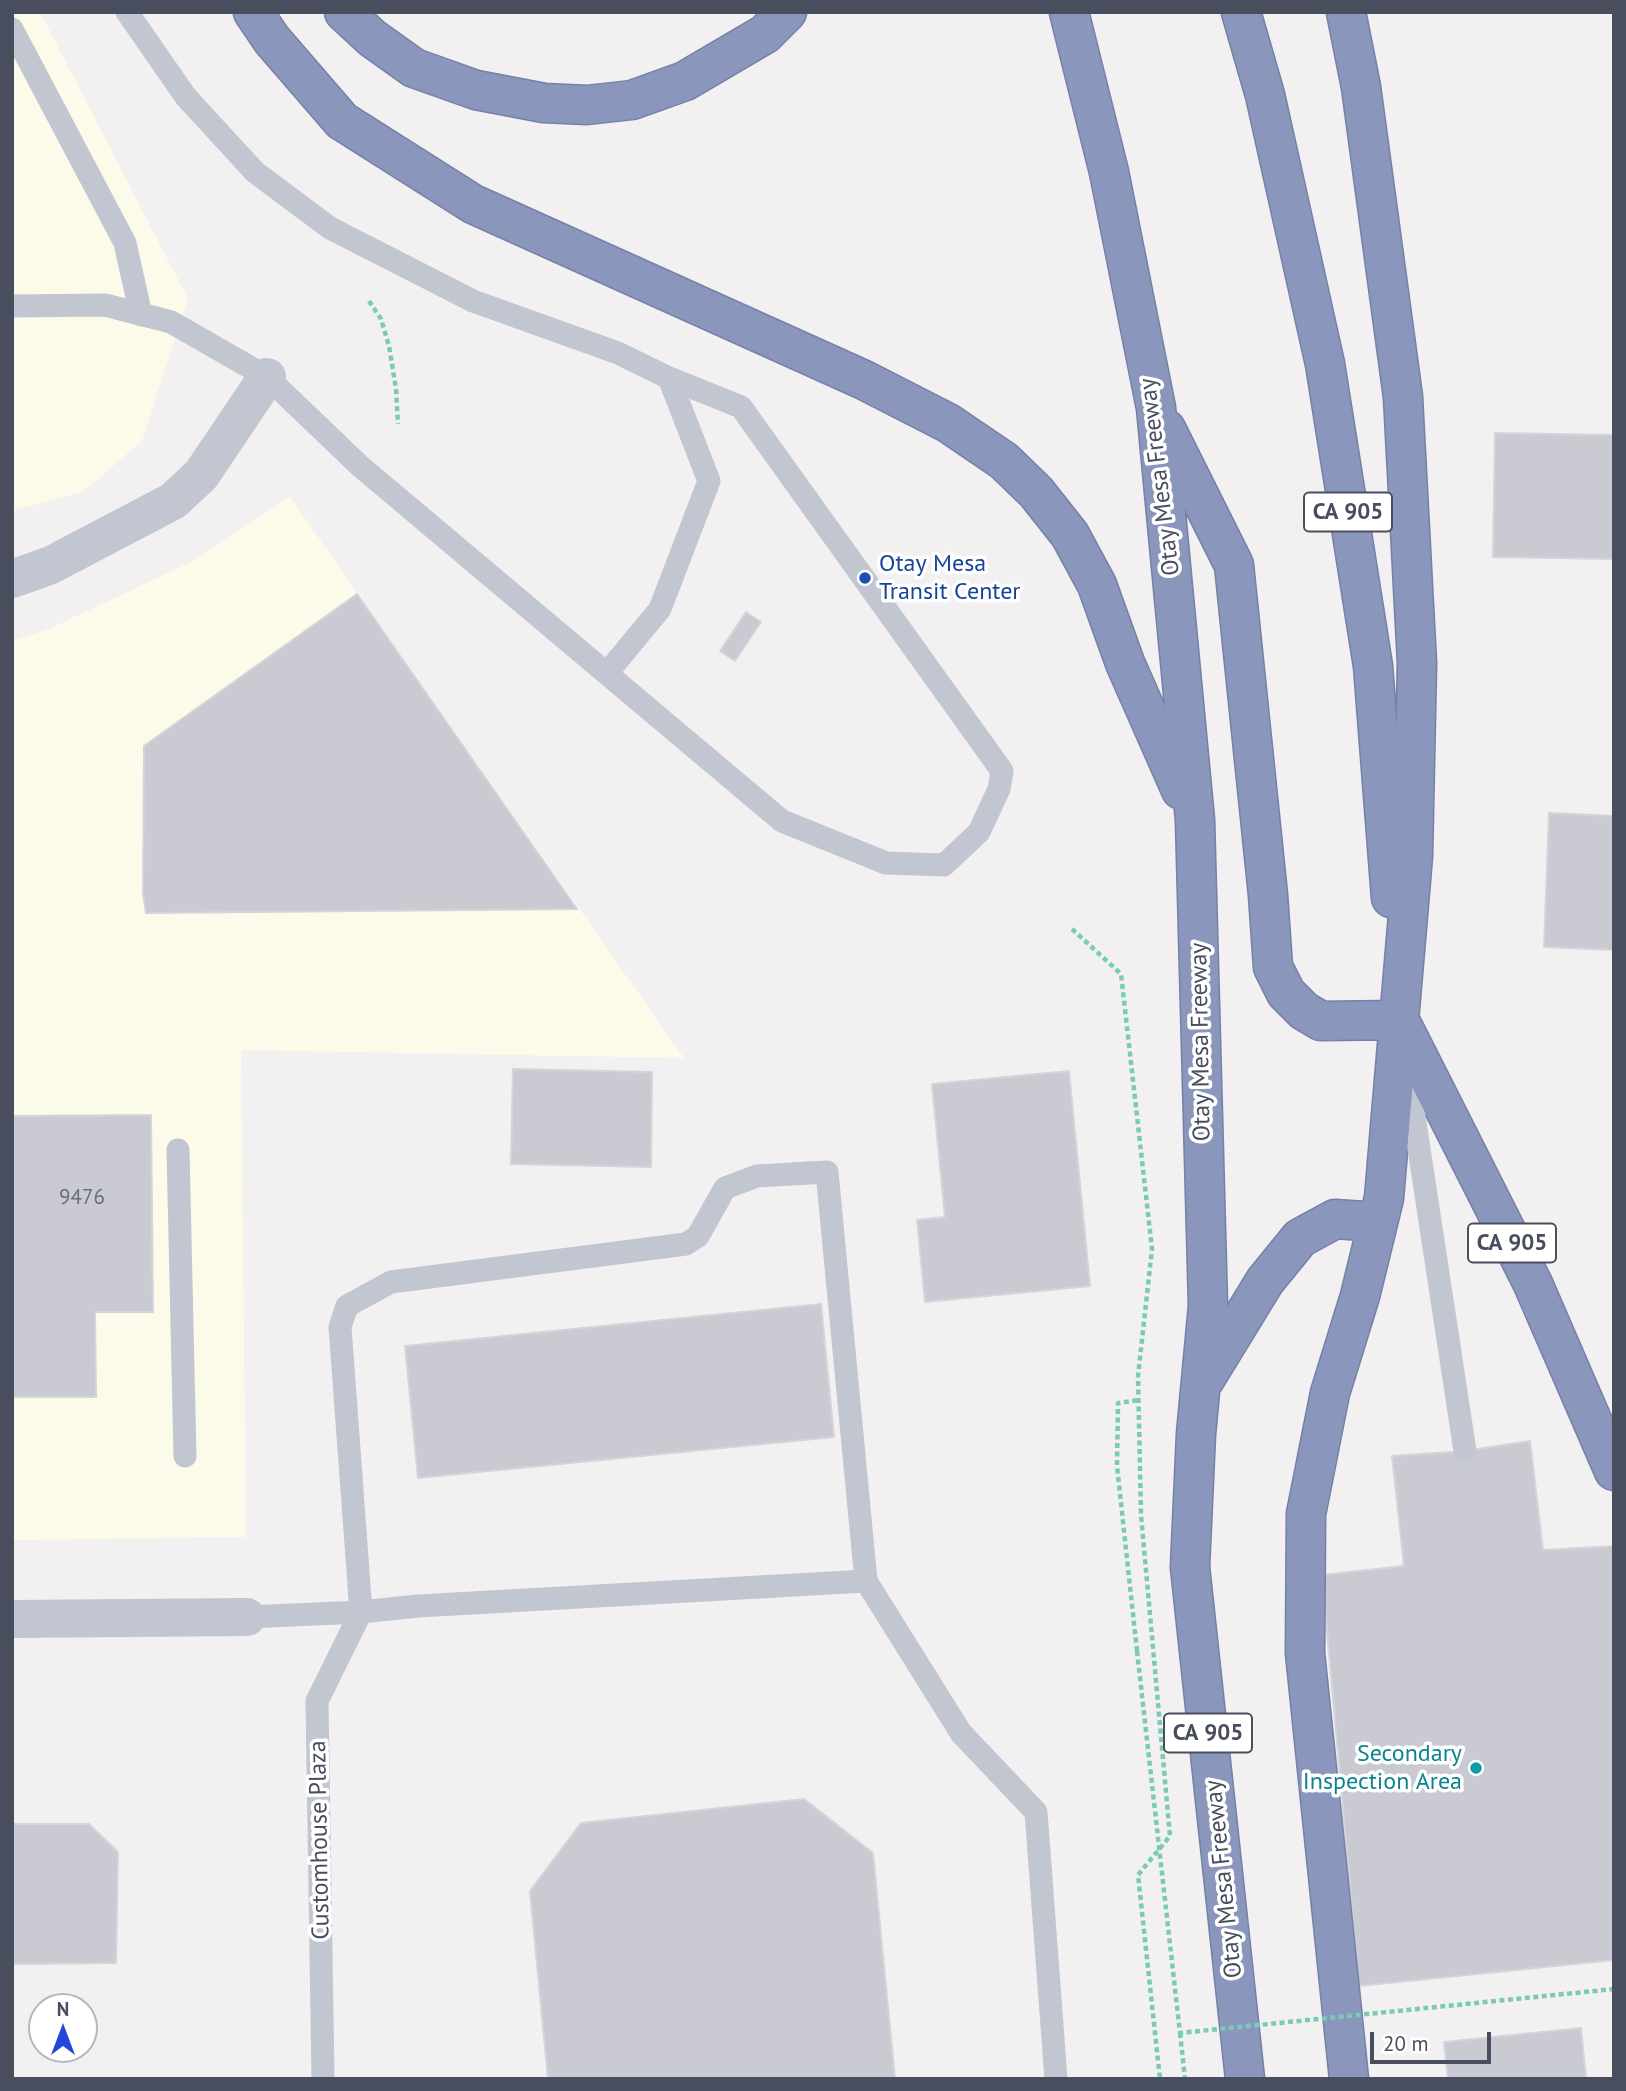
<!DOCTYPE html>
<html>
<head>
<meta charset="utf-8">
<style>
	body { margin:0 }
	#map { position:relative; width:1626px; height:2091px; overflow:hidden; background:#f2f0f0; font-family:"PT Sans",sans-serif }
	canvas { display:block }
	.frame { position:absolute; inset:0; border:14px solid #484e5d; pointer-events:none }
	.north { position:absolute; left:28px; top:1993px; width:70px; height:70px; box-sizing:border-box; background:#fff; border:2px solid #b6b8be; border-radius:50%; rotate:0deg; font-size:19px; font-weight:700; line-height:28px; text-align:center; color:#484e5d }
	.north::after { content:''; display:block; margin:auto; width:24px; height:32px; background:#2046dc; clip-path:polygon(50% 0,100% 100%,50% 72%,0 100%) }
	.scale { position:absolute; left:1370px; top:2032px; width:121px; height:32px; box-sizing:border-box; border:4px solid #484e5d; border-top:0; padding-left:9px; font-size:21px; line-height:24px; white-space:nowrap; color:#484e5d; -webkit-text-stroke:5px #fff; paint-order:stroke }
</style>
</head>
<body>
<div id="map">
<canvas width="1626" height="2091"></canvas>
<div class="frame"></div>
<div class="north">N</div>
<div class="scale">20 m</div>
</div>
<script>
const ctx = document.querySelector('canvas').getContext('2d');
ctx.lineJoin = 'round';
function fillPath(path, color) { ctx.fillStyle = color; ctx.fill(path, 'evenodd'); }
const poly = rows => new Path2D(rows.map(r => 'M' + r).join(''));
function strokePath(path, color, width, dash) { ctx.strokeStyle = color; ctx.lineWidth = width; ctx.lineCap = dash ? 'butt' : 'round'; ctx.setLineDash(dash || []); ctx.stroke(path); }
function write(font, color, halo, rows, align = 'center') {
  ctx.font = font + ' "PT Sans",sans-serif'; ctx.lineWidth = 7; ctx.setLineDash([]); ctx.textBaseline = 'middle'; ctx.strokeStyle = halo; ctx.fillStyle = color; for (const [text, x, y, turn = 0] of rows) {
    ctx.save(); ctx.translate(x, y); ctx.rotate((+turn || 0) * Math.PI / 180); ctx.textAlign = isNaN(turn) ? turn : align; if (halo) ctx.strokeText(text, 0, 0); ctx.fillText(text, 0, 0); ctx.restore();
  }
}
fillPath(poly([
	[12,12,40,12,188,299,142,441,84,491,12,511],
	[290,497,684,1058,241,1050,246,1537,12,1540,12,641,51,628,187,564]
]), '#fcfbea');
const building = poly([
	[1495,433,1614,435,1614,559,1493,557,1495,433],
	[357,594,577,909,146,913,143,894,144,746,357,594],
	[746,612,761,622,735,661,720,651,746,612],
	[1549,813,1614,816,1614,950,1544,947,1549,813],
	[513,1069,652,1072,651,1167,511,1164,513,1069],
	[1069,1071,1090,1286,925,1302,917,1220,945,1217,932,1084,1069,1071],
	[151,1115,153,1312,95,1312,96,1397,12,1397,12,1116,151,1115],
	[821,1304,834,1437,418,1478,405,1346,821,1304],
	[1530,1441,1543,1550,1614,1546,1614,1960,1359,1986,1322,1575,1404,1566,1392,1456,1465,1451,1530,1441],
	[804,1799,873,1853,895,2079,548,2079,530,1891,581,1823,804,1799],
	[12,1824,89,1824,118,1852,116,1963,12,1964,12,1824],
	[1581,2028,1586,2079,1448,2079,1444,2042,1581,2028]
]);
fillPath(building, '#cacbd2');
strokePath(building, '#d4d4db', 2);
const highway = poly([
	[253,12,272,40,342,121,473,204,864,380,948,423,1004,461,1036,492,1070,535,1097,585,1125,663,1181,790],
	[344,12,372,38,414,68,476,90,544,103,587,105,632,100,685,81,765,34,787,12],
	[1069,12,1109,172,1156,408,1195,820,1208,1306,1196,1434,1190,1567,1245,2079],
	[1241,12,1265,95,1325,364,1373,666,1391,898],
	[1346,12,1361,87,1403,397,1417,663,1413,856,1384,1198,1360,1296,1330,1393,1306,1514,1305,1653,1349,2079],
	[1166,429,1234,565,1268,895,1273,967,1286,993,1304,1011,1321,1021,1400,1020],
	[1400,1021,1533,1284,1614,1471],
	[1205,1379,1265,1281,1300,1238,1335,1219,1378,1222]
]);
strokePath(highway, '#7581a8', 41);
strokePath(poly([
	[369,301,381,319,389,346,396,389,398,424],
	[1072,929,1121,974,1152,1249,1138,1376,1141,1515,1170,1836,1138,1875,1160,2079],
	[1137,1651,1117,1466,1118,1403,1139,1400],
	[1180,2033,1185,2079]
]), '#79cbb6', 4.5, [5, 3.5]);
strokePath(poly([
	[12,29,125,243,141,315],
	[12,306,105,305,171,322,267,377,360,466,782,821,886,863,944,865,979,832,999,789,1002,771,741,407,669,378,618,353,473,301,330,228,255,172,186,97,127,12],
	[607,673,660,609,709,481,669,378],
	[1407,1070,1465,1451],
	[178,1150,185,1456],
	[361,1612,340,1327,347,1306,391,1282,686,1244,698,1236,725,1188,757,1176,827,1172,866,1581,961,1733,1036,1812,1056,2079],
	[247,1617,361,1612,418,1606,866,1581],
	[323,2079,317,1701,361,1612]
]), '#c1c6d1', 23);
strokePath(poly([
	[12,579,51,565,173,501,201,475,267,377],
	[12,1619,247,1617]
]), '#c1c6d1', 38);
strokePath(highway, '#8a96bc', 38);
strokePath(poly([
	[1137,1651,1180,2033,1614,1989]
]), '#79cbb6', 4.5, [5, 3.5]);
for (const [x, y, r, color] of [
	[865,578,7,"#1a4fb4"],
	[1476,1768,7,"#0f9aa8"]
]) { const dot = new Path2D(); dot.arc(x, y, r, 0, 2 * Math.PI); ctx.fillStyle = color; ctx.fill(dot); strokePath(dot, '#fff', 2.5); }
write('21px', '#686d7a', null, [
	["9476",82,1198]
]);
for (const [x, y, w] of [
	[1348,512,88],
	[1512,1243,88],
	[1208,1733,88]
]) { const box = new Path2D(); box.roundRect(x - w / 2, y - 19.5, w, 39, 5); ctx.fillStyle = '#fff'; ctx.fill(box); strokePath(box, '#484e5d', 2); }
write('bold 23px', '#484e5d', null, [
	["CA 905",1348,512],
	["CA 905",1512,1243],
	["CA 905",1208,1733]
]);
write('24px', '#484e5d', '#fff', [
	["Otay Mesa Freeway",1160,477,-97],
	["Otay Mesa Freeway",1201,1042,-91],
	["Customhouse Plaza",320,1840,-91],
	["Otay Mesa Freeway",1224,1879,-96]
]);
write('24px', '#164399', '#fff', [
	["Otay Mesa",879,564],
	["Transit Center",879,592]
], 'left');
write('24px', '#0d838f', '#fff', [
	["Secondary",1462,1754],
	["Inspection Area",1462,1782]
], 'right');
</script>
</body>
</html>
